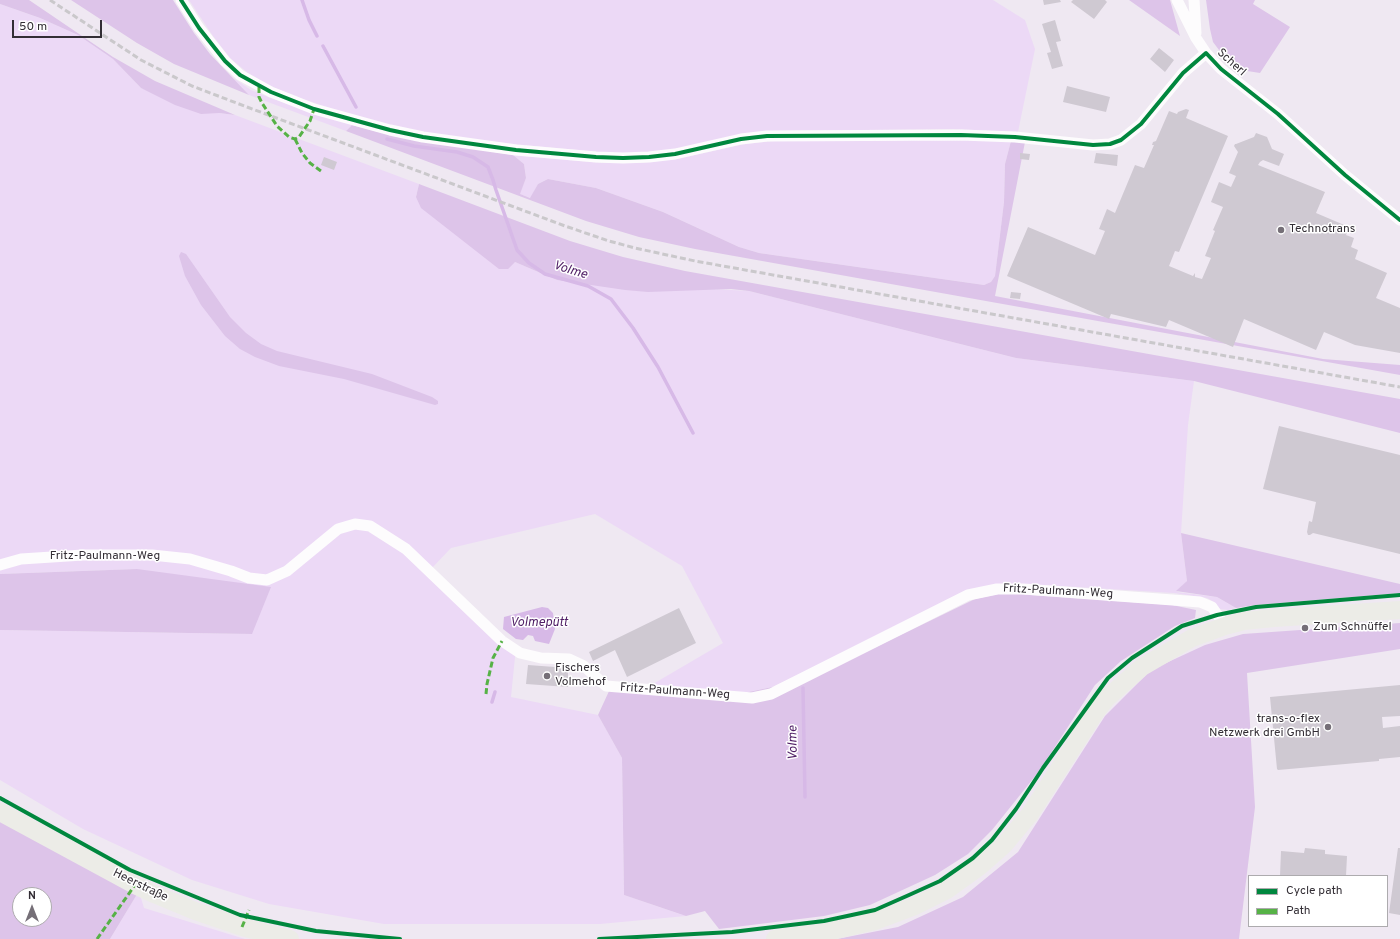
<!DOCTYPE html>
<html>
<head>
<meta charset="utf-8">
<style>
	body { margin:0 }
	#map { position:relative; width:1400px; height:939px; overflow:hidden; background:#efe8f2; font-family:Overpass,sans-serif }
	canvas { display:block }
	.legend { position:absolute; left:1248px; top:875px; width:140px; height:52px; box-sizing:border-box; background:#fff; border:1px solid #adabae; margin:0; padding:5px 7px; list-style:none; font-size:12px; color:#332e35 }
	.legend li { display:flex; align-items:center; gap:8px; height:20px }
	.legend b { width:20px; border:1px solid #adabae }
	.north { position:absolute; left:12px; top:887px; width:40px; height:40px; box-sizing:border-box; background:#fff; border:1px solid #adabae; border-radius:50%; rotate:0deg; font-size:11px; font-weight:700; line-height:16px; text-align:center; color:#332e35 }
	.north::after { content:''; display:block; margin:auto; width:14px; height:18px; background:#756f77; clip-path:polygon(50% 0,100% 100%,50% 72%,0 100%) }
	.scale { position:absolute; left:12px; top:20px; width:90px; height:18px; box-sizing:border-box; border:2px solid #332e35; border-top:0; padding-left:5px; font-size:12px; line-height:14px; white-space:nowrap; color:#332e35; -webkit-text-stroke:3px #fff; paint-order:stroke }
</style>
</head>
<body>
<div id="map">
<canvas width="1400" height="939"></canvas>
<ul class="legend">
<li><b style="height:5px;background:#00873e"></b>Cycle path</li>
<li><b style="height:5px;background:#56b246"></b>Path</li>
</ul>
<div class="north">N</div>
<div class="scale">50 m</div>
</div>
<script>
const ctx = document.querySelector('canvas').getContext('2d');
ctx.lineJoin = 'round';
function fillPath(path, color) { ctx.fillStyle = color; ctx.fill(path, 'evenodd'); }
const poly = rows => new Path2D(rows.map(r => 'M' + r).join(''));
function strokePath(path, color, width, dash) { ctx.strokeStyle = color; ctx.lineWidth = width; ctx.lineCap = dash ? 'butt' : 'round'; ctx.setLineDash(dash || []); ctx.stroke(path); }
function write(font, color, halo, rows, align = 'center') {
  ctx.font = font + ' Overpass,sans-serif'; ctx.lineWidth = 3; ctx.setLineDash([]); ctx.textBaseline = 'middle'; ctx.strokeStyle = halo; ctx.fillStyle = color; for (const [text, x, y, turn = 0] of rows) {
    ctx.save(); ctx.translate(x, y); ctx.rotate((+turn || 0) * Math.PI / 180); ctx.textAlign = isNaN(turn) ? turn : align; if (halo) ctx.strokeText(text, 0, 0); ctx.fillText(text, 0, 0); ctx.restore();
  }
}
fillPath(poly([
	[189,0,993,0,1025,20,1035,49,1018,132,952,129,769,131,670,150,634,154,598,152,513,144,421,133,356,117,303,99,270,86,248,73,230,58,213,36],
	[0,4,40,18,78,35,113,59,141,88,219,113,235,115,419,184,416,197,515,262,557,280,749,291,1016,358,1194,381,1188,425,1181,533,1187,581,1177,592,1217,597,1236,608,1228,610,1220,609,1214,602,1207,598,1174,593,1045,585,991,587,772,687,725,697,641,691,723,643,682,566,595,514,451,548,432,568,516,647,511,697,598,715,622,758,624,895,686,916,600,924,384,924,269,904,192,880,83,829,0,780,0,630,252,634,137,569,0,574],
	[232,77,251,90,273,99,352,125,346,131,249,95],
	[959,140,1011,141,1005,164,1004,202,995,276,991,282,984,285,759,253,739,247,663,212,596,188,548,179,538,184,531,198,519,194,526,178,524,164,513,155,603,163,640,163,677,159,745,144,774,141],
	[139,891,144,908,245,939,110,939]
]), '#ecd9f6');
fillPath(poly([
	[0,0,29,0,113,57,155,81,235,115,219,113,201,114,175,105,141,88,113,59,78,35,40,18,0,4],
	[71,0,173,0,194,33,210,54,249,95,174,64,137,43],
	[1129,0,1170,0,1180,36],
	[1206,0,1255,0,1253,4,1290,27,1260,73,1241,70,1219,50,1213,42,1210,29],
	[352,125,398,137,513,155,524,164,526,178,520,194,530,198,538,184,548,179,596,188,663,212,739,247,759,253,984,285,991,282,995,276,1004,202,1005,164,1011,141,1025,142,995,296,1323,359,1400,365,1400,375,695,249,639,237,586,221,346,131],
	[419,184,570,241,623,257,685,271,1400,399,1400,433,1194,381,1016,358,749,291,731,289,648,292,625,290,557,280,515,262,508,269,499,269,421,208,416,197],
	[181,252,186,254,230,317,246,333,261,344,277,351,372,374,432,397,438,401,438,404,435,405,344,379,279,366,255,357,240,349,225,336,201,305,185,276,179,256],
	[1181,533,1400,584,1400,593,1255,605,1236,608,1217,597,1176,591,1187,581],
	[137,569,271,587,252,634,0,630,0,574],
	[1003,593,1172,605,1196,610,1195,618,1175,626,1121,661,1095,685,1040,770,992,830,968,854,935,875,870,905,824,916,719,929,705,911,686,916,624,895,622,758,598,715,610,689,725,697,810,679,975,599],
	[1400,623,1400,649,1247,673,1255,807,1239,939,837,939,898,927,963,897,1018,852,1105,716,1151,670,1205,645,1243,634],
	[0,817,139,891,110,939,0,939],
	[20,895,44,895,44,919,20,919]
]), '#ddc4e9');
fillPath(poly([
	[542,607,548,608,553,613,555,629,549,644,535,641,533,636,528,635,523,640,516,639,503,629,504,617]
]), '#d7b9e7');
strokePath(poly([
	[302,0,309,20,317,36],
	[323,46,356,107],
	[387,139,414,146,457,152,473,157,488,167,493,180,496,190,517,250,529,263,545,274,588,286,611,299,633,328,658,367,693,433],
	[803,688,805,797],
	[492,702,495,692]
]), '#d7b9e7', 3.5);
fillPath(poly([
	[1043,0,1060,0,1061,2,1044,5],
	[1073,0,1105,0,1107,2,1094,19,1071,2],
	[1055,20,1061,41,1056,42,1063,66,1052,69,1047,53,1051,52,1042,24],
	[1159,48,1174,60,1165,72,1150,59],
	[1067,86,1110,97,1106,112,1063,102],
	[1186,109,1189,110,1186,118,1228,136,1179,252,1175,251,1169,266,1193,276,1195,273,1195,277,1202,279,1211,258,1205,256,1215,231,1213,230,1223,207,1211,202,1219,182,1231,187,1236,176,1229,173,1238,152,1234,146,1235,144,1236,144,1254,137,1256,133,1267,137,1272,149,1284,154,1279,166,1263,160,1260,162,1258,165,1325,192,1316,213,1349,227,1346,235,1354,238,1351,247,1358,250,1355,259,1387,273,1376,298,1400,308,1400,353,1355,345,1324,332,1316,350,1244,319,1233,347,1169,320,1166,327,1111,314,1109,319,1007,276,1028,227,1095,255,1105,231,1099,229,1107,209,1115,213,1135,165,1144,168,1154,145,1152,145,1153,142,1156,141,1169,111,1177,114,1178,112],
	[1020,153,1030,154,1029,160,1020,159],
	[1096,153,1118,155,1117,166,1094,163],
	[324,157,337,162,334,170,321,165],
	[1011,292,1021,293,1020,299,1010,298],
	[1279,426,1400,455,1400,554,1313,533,1310,535,1308,535,1307,532,1309,521,1312,522,1316,502,1263,489],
	[679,608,696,643,627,677,615,650,593,661,589,652],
	[528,665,568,668,568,687,526,684],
	[1400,685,1400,716,1382,717,1383,728,1400,726,1400,757,1379,759,1379,761,1278,770,1277,769,1270,697],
	[1305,848,1325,850,1325,854,1347,856,1346,876,1280,876,1281,851,1304,853],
	[1398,848,1400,848,1400,915,1389,913]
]), '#cfc9d2');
strokePath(poly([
	[181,0,199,28,225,61,240,75,271,92,314,109,390,130,423,137,516,150,596,157,623,158,649,157,675,154,741,139,767,136,961,135,1015,137,1093,145,1110,144,1121,140,1141,124,1183,73,1206,53],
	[1177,0,1196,38,1206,53,1221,69,1278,114,1345,175,1400,220],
	[1194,0,1196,33],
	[0,565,21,559,83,555,152,555,190,559,231,571,249,578,267,580,287,571,338,529,355,524,370,526,406,549,502,641,520,653,541,658,569,659,584,666,606,686,752,698,771,694,968,595,997,589,1023,589,1200,602,1212,607,1225,626]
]), '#fdfcfd', 11);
strokePath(poly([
	[0,812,135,885,154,894,195,911,242,927,290,939],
	[775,939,827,932,875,921,915,906,947,890,979,867,1004,845,1030,814,1095,713,1107,698,1142,667,1192,638,1225,626,1244,621,1274,618,1400,610]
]), '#ecece7', 18);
strokePath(poly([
	[50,0,141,60,192,86,247,107,565,226,609,241,635,248,695,261,1400,387]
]), '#cac8cb', 3, [6, 3]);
strokePath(poly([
	[259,87,259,97,262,103,277,126,289,137,295,139,299,137,310,121,314,109],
	[295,139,302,153,310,163,321,171],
	[486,694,487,684,493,658,502,641],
	[242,927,249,910],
	[97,939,135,885]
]), '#56b246', 3, [6, 3]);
strokePath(poly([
	[181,0,199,28,225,61,240,75,271,92,314,109,390,130,423,137,516,150,596,157,623,158,649,157,675,154,741,139,767,136,961,135,1015,137,1093,145,1110,144,1121,140,1141,124,1183,73,1206,53,1221,69,1278,114,1345,175,1400,220],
	[0,798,130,870,240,915,316,931,400,939],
	[599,939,732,932,824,921,875,910,909,895,940,881,973,858,992,840,1016,809,1043,768,1108,678,1132,658,1182,626,1217,615,1256,607,1400,595]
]), '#00873e', 4);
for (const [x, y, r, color] of [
	[1281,230,4,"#756f77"],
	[1305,628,4,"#756f77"],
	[547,676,4,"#756f77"],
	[1328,727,4,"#756f77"]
]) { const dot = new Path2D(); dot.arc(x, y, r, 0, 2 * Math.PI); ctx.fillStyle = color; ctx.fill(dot); strokePath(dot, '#fff', 1.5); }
write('12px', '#332e35', '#fff', [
	["Scherl",1231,63,42],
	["Fritz-Paulmann-Weg",105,557],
	["Fritz-Paulmann-Weg",1058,592,3],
	["Fritz-Paulmann-Weg",675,692,4],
	["Heerstraße",140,886,26]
]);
write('12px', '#332e35', '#fff', [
	["Technotrans",1289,230],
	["Zum Schnüffel",1313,628],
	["Fischers",555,669],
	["Volmehof",555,683],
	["trans-o-flex",1320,720,"right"],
	["Netzwerk drei GmbH",1320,734,"right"]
], 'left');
write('italic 13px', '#4f1e65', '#fff', [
	["Volme",570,271,17],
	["Volmepütt",539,623],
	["Volme",794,743,-91]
]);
</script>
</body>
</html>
